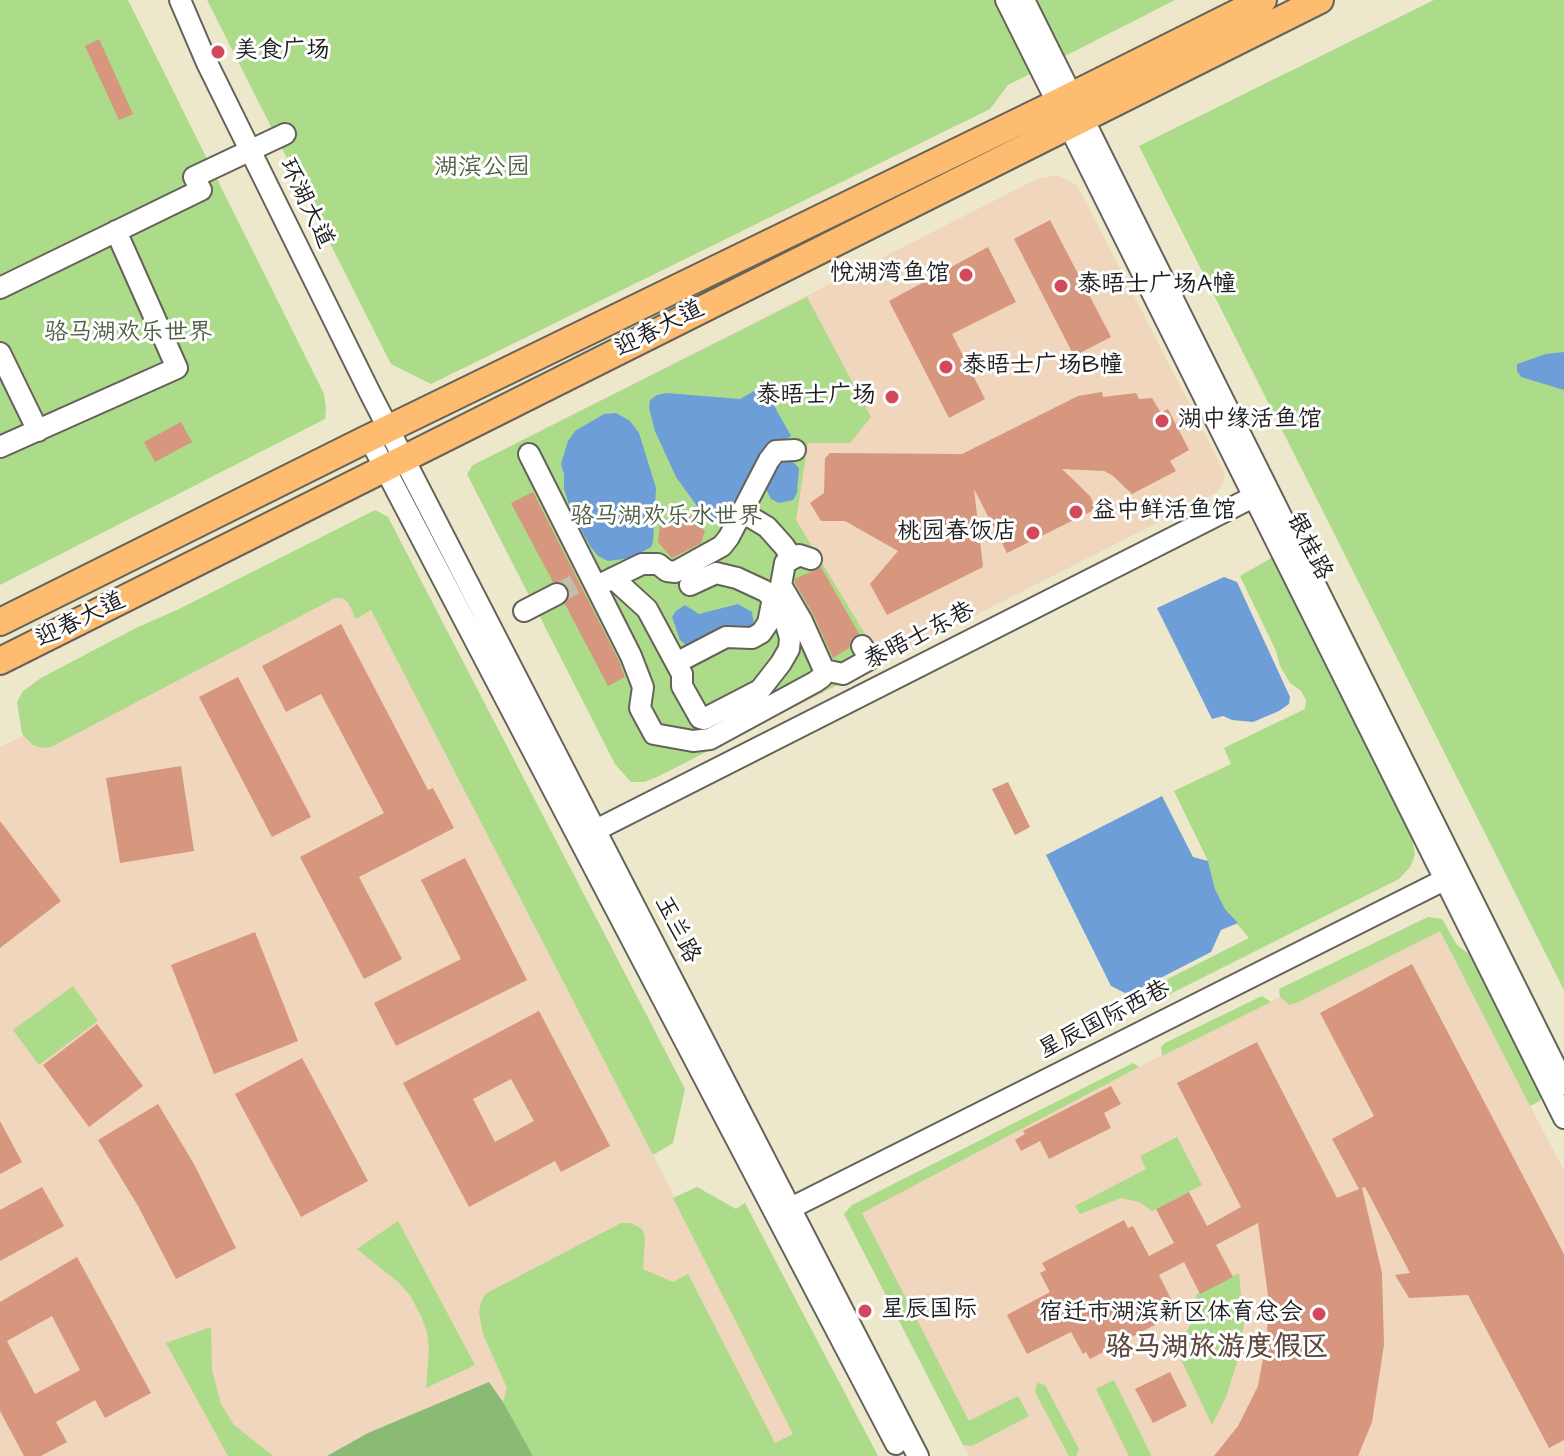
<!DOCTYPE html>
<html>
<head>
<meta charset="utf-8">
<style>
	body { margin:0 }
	canvas { display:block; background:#ede7cb }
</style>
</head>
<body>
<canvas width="1564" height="1456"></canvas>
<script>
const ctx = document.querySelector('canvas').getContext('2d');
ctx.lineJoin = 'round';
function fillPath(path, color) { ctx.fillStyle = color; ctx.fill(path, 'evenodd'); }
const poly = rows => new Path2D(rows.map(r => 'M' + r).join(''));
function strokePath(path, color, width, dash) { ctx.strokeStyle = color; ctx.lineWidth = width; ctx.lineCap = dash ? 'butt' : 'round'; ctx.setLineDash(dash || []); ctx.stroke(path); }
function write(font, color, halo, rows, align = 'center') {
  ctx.font = font + ' "Architects Daughter","LXGW WenKai TC",sans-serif'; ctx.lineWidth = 6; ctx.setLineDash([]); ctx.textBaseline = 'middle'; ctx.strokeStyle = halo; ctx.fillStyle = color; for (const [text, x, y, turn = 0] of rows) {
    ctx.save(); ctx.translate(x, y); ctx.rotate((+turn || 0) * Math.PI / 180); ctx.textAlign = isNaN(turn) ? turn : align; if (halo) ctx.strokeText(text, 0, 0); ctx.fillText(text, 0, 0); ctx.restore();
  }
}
fillPath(poly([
	[1056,175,1077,185,1223,469,1224,477,1221,487,1216,493,657,777,487,458,1037,179],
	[354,577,653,1155,805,1456,0,1456,0,747],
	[1434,920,1564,1171,1564,1456,969,1456,844,1214]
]), '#f0d6bc');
fillPath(poly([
	[0,0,128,0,324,394,326,409,325,419,0,585],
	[207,0,1175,0,1008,85,990,109,431,384,391,364],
	[1434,0,1564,0,1564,990,1139,146],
	[807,297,871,417,850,443,808,443,796,520,882,662,657,777,644,782,631,782,615,764,467,474,473,465],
	[375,510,388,517,685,1089,673,1143,653,1155,371,610,356,619,348,602,342,598,335,598,51,747,41,748,33,745,22,734,17,702,23,691,41,678,136,628,177,610],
	[1273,557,1411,832,1415,855,1410,867,1399,879,1160,999,1154,986,1249,938,1225,909,1215,889,1208,861,1174,791,1231,764,1224,748,1305,709,1306,700,1301,691,1290,683,1280,666,1276,651,1240,576],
	[1428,917,1442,919,1457,945,1469,954,1541,1093,1542,1098,1538,1102,1530,1106,1440,931,1296,1003,1289,1005,1280,997,1279,989],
	[73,986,98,1021,39,1065,13,1030],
	[1262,996,1271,1002,1162,1056,1161,1047,1165,1043],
	[1133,1063,1139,1067,862,1213,969,1421,1018,1396,1029,1416,972,1446,963,1445,844,1214,852,1205],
	[1177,1137,1202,1185,1152,1211,1139,1202,1121,1198,1080,1214,1075,1206,1146,1169,1140,1156],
	[697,1187,736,1209,745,1203,878,1456,533,1456,503,1402,507,1388,483,1334,479,1313,481,1302,485,1294,621,1223,631,1223,642,1229,645,1237,643,1269,673,1282,688,1274,775,1443,793,1434,673,1198],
	[398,1221,475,1365,426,1388,429,1350,427,1332,421,1316,410,1295,398,1282,357,1249],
	[1239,1273,1244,1324,1238,1359,1226,1397,1212,1425,1176,1349,1190,1326,1196,1295],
	[211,1327,212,1370,221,1404,234,1425,273,1456,228,1456,166,1343],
	[1114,1380,1151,1455,1151,1456,1129,1456,1096,1389],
	[1037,1383,1045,1385,1079,1449,1076,1456,1069,1456,1035,1392]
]), '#acdb89');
fillPath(poly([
	[489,1382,503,1402,533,1456,327,1456,368,1433]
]), '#89bb75');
fillPath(poly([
	[1564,352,1564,390,1521,377,1517,371,1517,364,1546,354],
	[763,386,791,436,767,451,727,511,714,521,707,520,676,477,655,431,649,408,650,400,657,395,666,393,740,399],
	[616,413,630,421,639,433,656,488,653,542,651,547,631,558,608,561,598,556,590,546,571,511,564,489,564,474,561,464,568,441,575,431,604,414],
	[790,459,799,468,797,493,793,500,779,503,771,499,764,485,774,461],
	[1224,577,1237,582,1290,697,1289,704,1279,711,1253,722,1232,720,1223,716,1212,719,1157,608],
	[738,604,752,612,754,625,751,630,688,647,680,640,672,617,676,611,685,605,699,614],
	[1162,796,1193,857,1208,861,1215,889,1225,909,1238,923,1221,930,1211,952,1139,989,1125,993,1111,986,1046,855]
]), '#6e9ed7');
fillPath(poly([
	[99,39,133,114,119,120,85,46],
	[1050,220,1111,337,1074,356,1014,239],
	[988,247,1016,302,952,334,985,399,949,418,889,301],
	[1102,392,1103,397,1136,393,1139,399,1152,398,1161,413,1168,409,1189,450,1170,461,1176,471,1132,494,1112,475,1104,471,1062,469,1090,496,1096,509,1007,553,974,489,983,567,887,615,870,584,898,551,845,521,821,521,810,503,824,493,825,458,830,453,962,454,1078,396],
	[181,422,192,442,155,462,144,442],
	[533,492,619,661,625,677,608,686,565,604,570,595,568,587,563,583,553,582,511,503],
	[673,514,683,517,692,516,696,525,705,531,701,543,672,558,658,542,660,525,668,521],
	[821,567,859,634,851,639,849,648,833,658,814,616,795,583,795,579],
	[341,624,428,790,433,788,454,828,359,877,402,959,364,979,300,857,384,813,321,694,286,712,262,666],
	[238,677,311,817,272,837,199,697],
	[181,766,194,851,120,863,106,778],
	[1008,782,1030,827,1015,835,992,789],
	[0,821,61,901,0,948],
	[465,858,527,980,396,1046,374,1003,461,959,421,880],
	[255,932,298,1041,214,1074,171,965],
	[1412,964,1564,1254,1564,1440,1549,1448,1468,1295,1409,1298,1395,1275,1410,1273,1365,1187,1362,1188,1382,1273,1384,1345,1372,1422,1358,1456,1214,1456,1238,1426,1258,1386,1267,1337,1268,1295,1258,1223,1216,1245,1233,1277,1200,1294,1184,1262,1159,1275,1175,1307,1168,1310,1172,1316,1090,1359,1086,1352,1083,1354,1071,1332,1027,1354,1007,1315,1050,1292,1040,1273,1046,1270,1042,1263,1124,1220,1128,1228,1133,1226,1149,1256,1174,1243,1156,1209,1189,1192,1207,1226,1241,1207,1177,1083,1257,1042,1337,1198,1359,1189,1332,1139,1374,1116,1320,1013],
	[539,1011,610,1146,561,1172,555,1161,469,1207,403,1083],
	[511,1079,534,1121,495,1142,473,1099],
	[97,1024,143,1086,89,1127,43,1065],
	[302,1058,368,1181,301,1217,235,1094],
	[1111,1086,1121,1104,1104,1113,1111,1128,1049,1159,1040,1141,1021,1151,1015,1140,1025,1134,1023,1131],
	[158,1104,194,1164,236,1248,176,1279,138,1206,98,1140],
	[0,1121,22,1162,0,1174],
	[42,1187,64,1226,0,1261,0,1210],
	[77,1257,151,1393,105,1418,95,1400,56,1422,67,1442,41,1456,24,1456,0,1411,0,1302],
	[52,1316,80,1370,35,1394,7,1341],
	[1170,1372,1187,1406,1153,1423,1135,1389]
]), '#d7967e');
strokePath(poly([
	[557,594,583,580]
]), '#c3bea8', 20, [20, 10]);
const minor = poly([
	[180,0,207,63,370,393,918,1456],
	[1006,0,1564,1118],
	[1024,0,1564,1084],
	[0,288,201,190,194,177,285,134],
	[0,353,38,431],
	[369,438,896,1444],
	[0,447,177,368,116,231],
	[529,454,631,656,643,687,640,708,654,734,693,741,710,739,815,682,822,677,824,670],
	[742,512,767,527,784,546,792,558],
	[811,559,799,555,785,563,781,585,802,621,824,670],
	[613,578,647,609,682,674,682,686,700,718,704,719,760,690,781,663,789,649,790,638,784,617,773,598,765,591,737,578,716,573,690,585],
	[603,583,642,564,658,564,667,571,675,572,722,546,729,537,769,460,776,451,795,450],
	[524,611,557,594],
	[676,663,726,637,752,638,761,633,768,623,773,598],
	[824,670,843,674,870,659,862,646],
	[596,830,1263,492],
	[779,1214,1454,875]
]);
const major = poly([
	[0,622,361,442,1057,103,1263,0],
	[0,661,1320,0]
]);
strokePath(minor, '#656359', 24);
strokePath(major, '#656359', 30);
strokePath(minor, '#fff', 20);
strokePath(major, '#fdbc6f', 26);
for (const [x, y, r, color] of [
	[218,52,8,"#d1495b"],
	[966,275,8,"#d1495b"],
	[1061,286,8,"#d1495b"],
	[946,367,8,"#d1495b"],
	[892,397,8,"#d1495b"],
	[1162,421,8,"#d1495b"],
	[1076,512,8,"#d1495b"],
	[1033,533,8,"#d1495b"],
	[865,1311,8,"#d1495b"],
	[1319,1314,8,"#d1495b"]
]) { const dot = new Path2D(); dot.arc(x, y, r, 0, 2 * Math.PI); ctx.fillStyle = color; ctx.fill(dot); strokePath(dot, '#fff', 3); }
write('24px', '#1c1c1c', '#fff', [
	["美食广场",234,52],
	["悦湖湾鱼馆",950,275,"right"],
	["泰晤士广场A幢",1077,286],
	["泰晤士广场B幢",962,367],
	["泰晤士广场",876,397,"right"],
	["湖中缘活鱼馆",1178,421],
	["益中鲜活鱼馆",1092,512],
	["桃园春饭店",1017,533,"right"],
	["星辰国际",881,1311],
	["宿迁市湖滨新区体育总会",1303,1314,"right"]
], 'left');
write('24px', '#4e5f42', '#fff', [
	["湖滨公园",482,169],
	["骆马湖欢乐世界",128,334],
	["骆马湖欢乐水世界",666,518]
]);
write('24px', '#1c1c1c', '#fff', [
	["环湖大道",305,204,64],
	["迎春大道",660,330,-27],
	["银桂路",1308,547,63],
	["迎春大道",81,621,-26],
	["泰晤士东巷",920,637,-27],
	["玉兰路",676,930,63],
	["星辰国际西巷",1105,1021,-27]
]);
write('bold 28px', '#5d473e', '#fff', [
	["骆马湖旅游度假区",1217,1349]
]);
</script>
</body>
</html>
